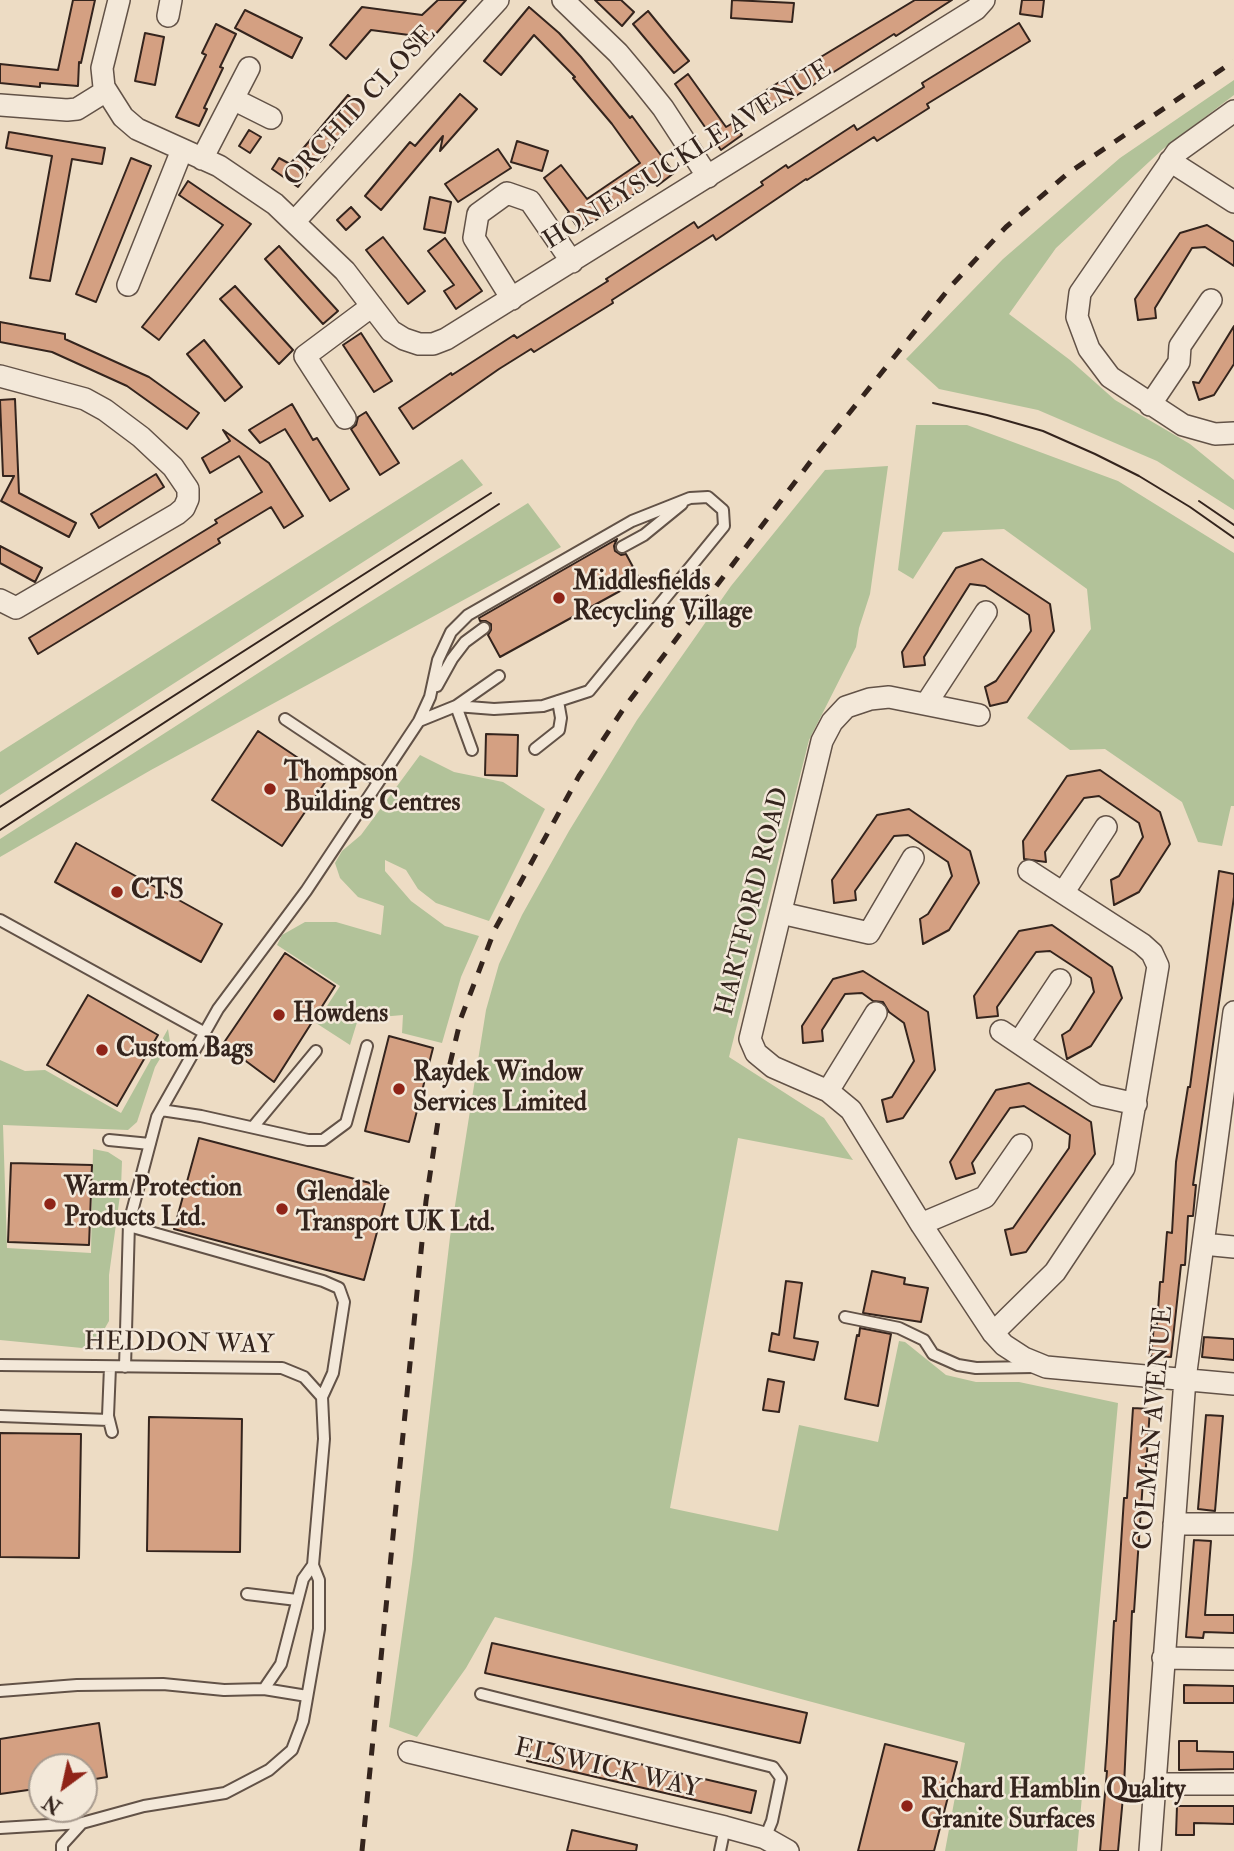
<!DOCTYPE html>
<html>
<head>
<meta charset="utf-8">
<style>
	body { margin:0 }
	#map { position:relative; width:1234px; height:1851px; overflow:hidden; background:#eddcc4; font-family:"IM FELL Double Pica",serif }
	canvas { display:block }
	.north { position:absolute; left:28px; top:1753px; width:70px; height:70px; box-sizing:border-box; background:#f3e8d9; border:2px solid #a79a8e; border-radius:50%; rotate:213deg; font-size:19px; font-weight:700; line-height:28px; text-align:center; color:#34241d }
	.north::after { content:''; display:block; margin:auto; width:24px; height:32px; background:#8f2418; clip-path:polygon(50% 0,100% 100%,50% 72%,0 100%) }
</style>
</head>
<body>
<div id="map">
<canvas width="1234" height="1851"></canvas>
<div class="north">N</div>
</div>
<script>
const ctx = document.querySelector('canvas').getContext('2d');
ctx.lineJoin = 'round';
function fillPath(path, color) { ctx.fillStyle = color; ctx.fill(path, 'evenodd'); }
const poly = rows => new Path2D(rows.map(r => 'M' + r).join(''));
function strokePath(path, color, width, dash) { ctx.strokeStyle = color; ctx.lineWidth = width; ctx.lineCap = dash ? 'butt' : 'round'; ctx.setLineDash(dash || []); ctx.stroke(path); }
function write(font, color, halo, rows, align = 'center') {
  ctx.font = font + ' "IM FELL Double Pica",serif'; ctx.lineWidth = 5; ctx.setLineDash([]); ctx.textBaseline = 'middle'; ctx.strokeStyle = halo; ctx.fillStyle = color; for (const [text, x, y, turn = 0] of rows) {
    ctx.save(); ctx.translate(x, y); ctx.rotate((+turn || 0) * Math.PI / 180); ctx.textAlign = isNaN(turn) ? turn : align; if (halo) ctx.strokeText(text, 0, 0); ctx.fillText(text, 0, 0); ctx.restore();
  }
}
fillPath(poly([
	[1234,80,1234,95,1163,149,1056,248,1009,314,1070,360,1115,400,1190,444,1234,480,1234,510,1157,461,1038,410,939,389,906,359,1003,259,1120,158],
	[916,425,967,425,1118,481,1234,553,1234,806,1231,806,1222,846,1198,842,1182,802,1105,749,1070,750,1027,718,1091,629,1087,589,1004,529,943,532,913,579,898,570],
	[462,459,483,485,0,795,0,752],
	[888,466,870,594,859,628,856,647,809,740,729,1057,824,1118,853,1160,738,1138,670,1508,778,1531,799,1425,878,1442,899,1341,905,1342,946,1375,976,1382,1019,1382,1118,1403,1077,1851,945,1851,965,1743,495,1617,466,1668,417,1737,389,1727,412,1564,450,1237,486,1010,499,964,522,915,569,831,637,720,731,586,825,470],
	[528,503,561,547,151,770,0,857,0,839,333,625],
	[420,755,454,772,503,782,545,809,489,921,436,903,418,889,406,870,385,860,385,871,411,901,445,926,479,936,461,977,442,1043,402,1033,403,1015,358,1019,350,1045,316,1023,340,986,277,945,282,935,305,922,336,922,381,935,384,906,358,897,340,878,335,863,342,851,361,835],
	[168,1029,170,1042,155,1067,137,1122,128,1130,3,1125,7,1248,91,1253,93,1149,108,1152,122,1161,121,1188,109,1275,109,1321,98,1340,82,1348,0,1340,0,1060,25,1071,45,1070,121,1113]
]), '#b2c299');
const building = poly([
	[73,0,95,0,81,63,79,62,78,86,40,83,40,87,0,83,0,64,58,70,73,0],
	[438,0,466,0,424,47,409,35,371,30,346,59,330,45,362,7,422,15,438,0],
	[595,0,621,0,634,12,622,26,595,0],
	[732,0,794,3,792,22,731,18,732,0],
	[915,0,952,0,896,36,894,34,764,116,753,98,915,0],
	[1022,0,1044,0,1042,17,1020,14,1022,0],
	[529,7,559,33,581,57,630,118,632,116,674,173,657,186,653,181,580,231,568,213,569,212,544,178,561,165,587,199,640,163,612,124,573,78,575,77,534,35,501,75,484,61,529,7],
	[245,10,302,38,292,58,235,28,245,10],
	[648,11,689,61,674,73,633,24,648,11],
	[1019,23,1030,41,927,104,929,108,877,141,874,137,807,180,806,179,716,240,713,235,612,300,613,303,534,352,531,349,499,369,413,429,399,408,451,373,452,375,514,335,517,338,608,281,606,279,694,222,698,228,763,185,761,182,786,165,788,168,854,125,857,130,924,87,922,83,1019,23],
	[216,24,236,34,220,67,223,68,204,108,207,109,199,126,176,117,206,55,202,53,216,24],
	[145,33,164,37,155,85,135,81,145,33],
	[688,74,726,127,733,123,742,135,721,150,675,84,688,74],
	[460,94,477,109,440,151,443,136,381,210,365,196,410,142,415,146,460,94],
	[348,95,365,109,320,162,317,160,298,187,272,169,279,158,290,164,348,95],
	[249,130,261,137,250,153,239,146,249,130],
	[9,132,105,148,102,164,72,159,50,281,30,278,52,156,6,148,9,132],
	[517,141,548,151,542,171,511,162,517,141],
	[498,149,511,168,458,202,445,184,498,149],
	[131,158,151,166,96,302,76,294,131,158],
	[188,181,251,224,159,340,142,327,223,225,179,195,188,181],
	[430,197,451,202,445,233,424,229,430,197],
	[351,207,360,217,346,230,337,220,351,207],
	[1207,225,1234,242,1234,266,1205,247,1192,248,1155,308,1156,318,1138,320,1135,299,1180,233,1207,225],
	[383,237,425,291,408,304,366,250,383,237],
	[445,238,482,291,456,309,444,291,454,285,428,251,445,238],
	[279,246,338,311,323,324,265,259,279,246],
	[235,286,293,350,279,364,220,299,235,286],
	[0,322,65,334,65,339,149,377,199,413,187,429,127,386,52,352,0,342,0,322],
	[1234,326,1234,364,1214,395,1199,400,1193,382,1199,383,1234,326],
	[361,333,392,381,374,392,343,345,361,333],
	[204,340,242,387,225,401,187,354,204,340],
	[15,399,19,493,76,523,69,537,1,501,14,476,3,476,0,400,15,399],
	[292,404,313,440,317,438,349,489,330,501,285,429,260,443,249,430,292,404],
	[366,412,399,463,380,475,351,429,356,425,358,417,366,412],
	[223,430,269,463,303,516,284,528,271,507,218,539,220,543,38,654,29,638,217,523,215,520,262,492,239,456,210,473,202,458,230,441,223,430],
	[156,474,164,487,99,528,91,514,156,474],
	[617,539,614,546,615,551,621,555,626,554,640,580,500,657,488,635,491,630,491,624,486,621,480,621,479,618,617,539],
	[0,546,42,568,35,582,0,563,0,546],
	[982,559,1050,604,1054,631,1007,702,990,706,985,687,996,681,1031,631,1029,615,985,586,970,584,924,657,925,665,904,667,902,652,956,568,982,559],
	[258,731,328,778,282,846,212,800,258,731],
	[486,734,518,735,517,776,485,775,486,734],
	[1100,770,1160,812,1170,844,1139,892,1114,905,1111,880,1119,876,1143,837,1139,823,1099,796,1084,798,1045,852,1046,862,1024,859,1023,841,1067,776,1100,770],
	[909,809,970,851,979,883,949,930,923,944,920,919,928,914,952,876,948,862,908,835,894,836,855,891,856,900,834,903,832,880,877,815,909,809],
	[76,843,222,924,201,962,55,882,76,843],
	[1219,871,1234,874,1234,897,1193,1185,1196,1185,1193,1216,1188,1216,1185,1265,1181,1265,1171,1357,1151,1356,1154,1325,1157,1325,1160,1282,1163,1282,1167,1232,1172,1233,1176,1162,1188,1087,1190,1087,1219,871],
	[1052,925,1112,967,1122,998,1091,1046,1067,1059,1062,1035,1070,1030,1094,992,1091,978,1050,951,1036,952,997,1007,998,1016,977,1018,974,996,1019,931,1052,925],
	[285,953,335,986,274,1082,223,1044,285,953],
	[863,971,928,1012,935,1070,903,1118,887,1122,882,1100,892,1097,914,1061,904,1023,889,1012,883,1002,873,1001,862,993,845,994,822,1030,823,1041,803,1043,802,1026,833,979,863,971],
	[88,995,158,1035,117,1106,47,1065,88,995],
	[389,1036,433,1048,409,1142,365,1131,389,1036],
	[1029,1083,1091,1122,1095,1154,1026,1252,1011,1255,1005,1230,1013,1228,1069,1148,1070,1135,1024,1106,1010,1108,972,1163,975,1173,956,1179,950,1162,996,1090,1029,1083],
	[199,1138,389,1188,364,1280,174,1229,199,1138],
	[11,1163,92,1165,89,1245,8,1242,11,1163],
	[872,1271,905,1278,904,1284,928,1288,921,1322,863,1313,872,1271],
	[786,1281,802,1283,794,1338,818,1342,814,1360,769,1351,772,1333,779,1335,786,1281],
	[860,1328,891,1334,878,1406,845,1399,857,1335,859,1336,860,1328],
	[1204,1337,1234,1339,1234,1360,1202,1357,1204,1337],
	[768,1379,784,1382,779,1412,763,1410,768,1379],
	[1133,1408,1150,1409,1145,1480,1143,1480,1134,1612,1132,1611,1124,1786,1118,1851,1100,1851,1107,1771,1105,1771,1107,1742,1114,1621,1116,1621,1124,1498,1127,1498,1133,1408],
	[1206,1415,1223,1416,1215,1511,1198,1509,1206,1415],
	[149,1417,242,1419,240,1552,147,1551,149,1417],
	[0,1433,81,1434,79,1558,0,1557,0,1433],
	[1194,1540,1211,1541,1205,1615,1234,1615,1234,1633,1204,1632,1203,1638,1186,1637,1194,1540],
	[492,1643,807,1713,800,1743,485,1673,492,1643],
	[1184,1685,1234,1686,1234,1703,1184,1703,1184,1685],
	[99,1723,107,1777,84,1781,84,1767,42,1767,42,1788,0,1794,0,1739,99,1723],
	[532,1739,756,1791,751,1813,527,1761,532,1739],
	[1179,1741,1197,1741,1197,1751,1234,1752,1234,1769,1179,1770,1179,1741],
	[885,1744,957,1762,934,1851,858,1851,885,1744],
	[1177,1806,1234,1806,1234,1824,1194,1823,1194,1835,1176,1835,1177,1806],
	[572,1830,637,1845,636,1851,567,1851,572,1830]
]);
fillPath(building, '#d4a082');
strokePath(building, '#34241d', 2);
const service = poly([
	[622,547,644,535,682,504],
	[437,686,452,659,465,642,484,628],
	[456,706,472,750],
	[285,719,378,781],
	[419,721,456,706,499,676],
	[535,749,559,730,561,718,558,701],
	[0,920,205,1033],
	[161,1110,201,1116,308,1140,323,1140,346,1123,367,1046],
	[253,1127,316,1051],
	[109,1140,150,1144],
	[129,1226,323,1281,339,1288,344,1302,333,1373,322,1397],
	[845,1317,899,1328,924,1340,933,1354,958,1365,976,1368,1033,1367],
	[0,1365,282,1368,304,1377,322,1397,324,1439,313,1565,319,1580,319,1629,303,1721,292,1750,269,1770,225,1793,144,1806,82,1823,62,1845,62,1851],
	[110,1367,108,1416,112,1432],
	[125,1367,129,1223,157,1117,218,1009,306,891,419,721,430,697,438,660,451,632,468,615,632,521,690,498,708,497,723,510,724,526,589,691,543,706,494,709,456,706],
	[0,1416,109,1420],
	[247,1594,297,1600],
	[264,1689,281,1664,303,1579,313,1565],
	[0,1691,77,1685,163,1684,224,1690,264,1689,307,1696],
	[481,1694,773,1767,781,1778,772,1821,765,1838],
	[0,1828,82,1823],
	[720,1851,725,1827]
]);
const minor = poly([
	[119,0,102,68,104,87,123,117,137,129,219,166,275,204,345,271,391,331,404,339,419,344,433,344,446,339,976,9,984,0],
	[563,0,618,53,639,78,663,108,708,177],
	[168,16,171,0],
	[233,99,271,118],
	[0,105,67,110,77,109,106,91],
	[1234,111,1177,152,1080,293,1077,317,1089,349,1110,377,1183,425,1215,434,1234,433],
	[202,159,249,68],
	[1170,161,1234,202],
	[294,222,498,0],
	[128,285,182,150],
	[512,299,474,238,478,214,507,193,530,201,572,262],
	[0,376,85,399,105,410,141,437,173,467,188,489,188,499,184,508,177,514,16,608,0,600],
	[1150,405,1179,362,1180,346,1211,300],
	[345,418,305,356,372,306],
	[926,704,986,612],
	[979,715,889,697,870,699,846,707,832,722,822,741,750,1039,756,1053,773,1067,828,1091,851,1110,921,1224,993,1333,1004,1345,1024,1358,1046,1367,1234,1384],
	[1063,893,1106,827],
	[781,913,869,933,913,858],
	[1001,1031,1096,1095,1136,1104],
	[1019,1042,1060,980],
	[828,1091,876,1013],
	[921,1224,985,1197,1021,1145],
	[1203,1244,1234,1247],
	[993,1333,1055,1272,1124,1168,1158,966,1152,953,1142,944,1029,871],
	[1174,1524,1234,1524],
	[1163,1658,1234,1659],
	[409,1752,725,1827,765,1838,788,1851],
	[1154,1784,1234,1784],
	[1150,1851,1185,1379,1234,1012]
]);
strokePath(service, '#625247', 14);
strokePath(minor, '#625247', 24);
strokePath(service, '#f3e8d9', 10);
strokePath(minor, '#f3e8d9', 21);
strokePath(poly([
	[933,403,987,415,1043,431,1095,454,1139,476,1190,507,1234,538],
	[1199,501,1234,525],
	[0,807,491,493],
	[0,830,499,504]
]), '#34241d', 2);
strokePath(poly([
	[362,1851,426,1201,441,1101,461,1018,495,929,579,776,624,708,814,457,951,286,1006,227,1067,174,1234,61]
]), '#34241d', 5, [12, 12]);
for (const [x, y, r, color] of [
	[559,598,7,"#8f2418"],
	[270,789,7,"#8f2418"],
	[117,892,7,"#8f2418"],
	[279,1015,7,"#8f2418"],
	[102,1050,7,"#8f2418"],
	[399,1089,7,"#8f2418"],
	[50,1204,7,"#8f2418"],
	[282,1209,7,"#8f2418"],
	[907,1806,7,"#8f2418"]
]) { const dot = new Path2D(); dot.arc(x, y, r, 0, 2 * Math.PI); ctx.fillStyle = color; ctx.fill(dot); strokePath(dot, '#f3e8d9', 2.5); }
write('26px', '#34241d', '#f3e8d9', [
	["ORCHID CLOSE",361,107,-47],
	["HONEYSUCKLE AVENUE",688,156,-32],
	["HARTFORD ROAD",754,902,-76],
	["HEDDON WAY",179,1345,1],
	["COLMAN AVENUE",1155,1428,-85],
	["ELSWICK WAY",607,1770,13]
]);
write('bold 26px', '#34241d', '#f3e8d9', [
	["Middlesfields",573,583],
	["Recycling Village",573,613],
	["Thompson",284,774],
	["Building Centres",284,804],
	["CTS",131,892],
	["Howdens",293,1015],
	["Custom Bags",116,1050],
	["Raydek Window",413,1074],
	["Services Limited",413,1104],
	["Warm Protection",64,1189],
	["Products Ltd.",64,1219],
	["Glendale",296,1194],
	["Transport UK Ltd.",296,1224],
	["Richard Hamblin Quality",921,1791],
	["Granite Surfaces",921,1821]
], 'left');
</script>
</body>
</html>
